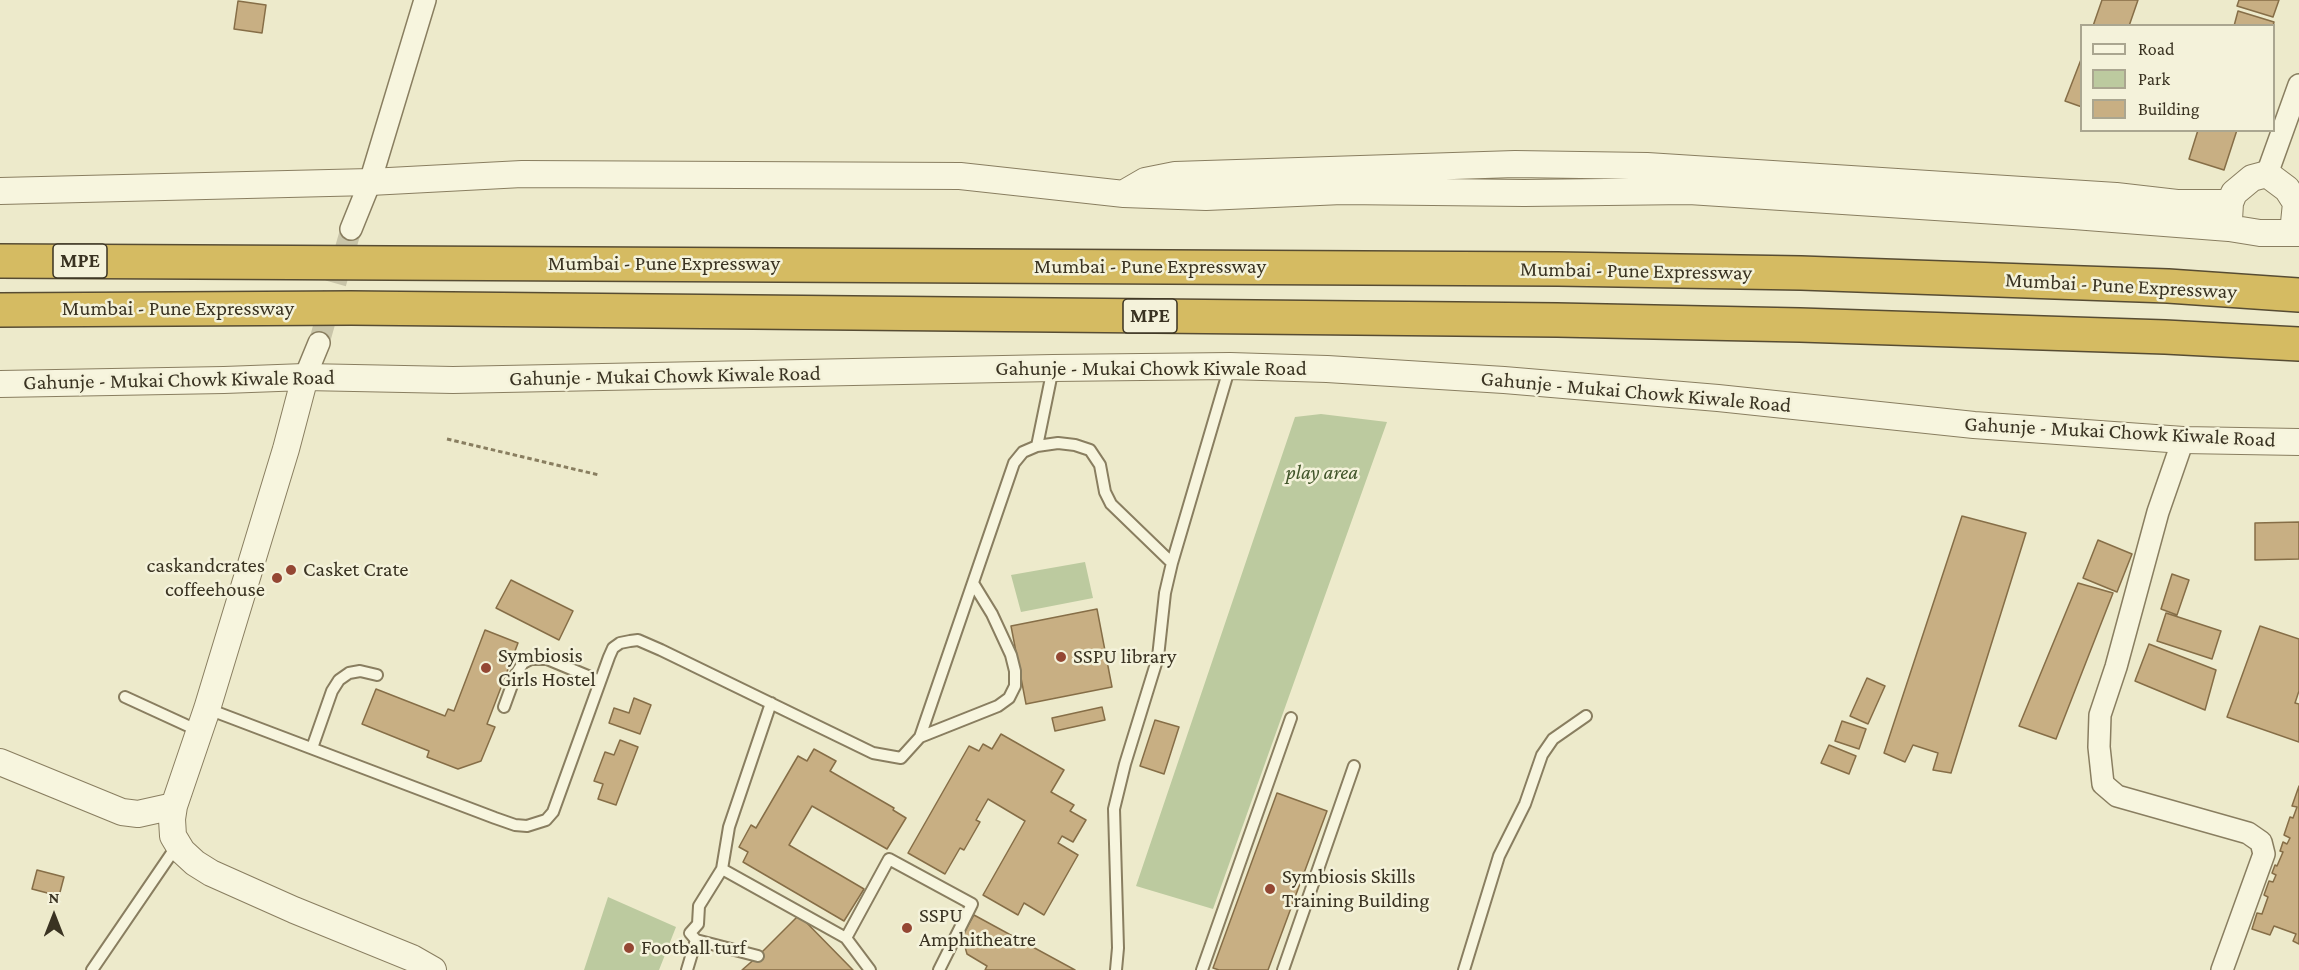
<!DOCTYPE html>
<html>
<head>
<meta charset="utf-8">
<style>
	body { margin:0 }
	#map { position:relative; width:2299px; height:970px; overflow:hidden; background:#edeacb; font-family:"Crimson Pro",serif }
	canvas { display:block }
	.legend { position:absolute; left:2080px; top:24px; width:195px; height:108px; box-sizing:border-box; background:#f4f2da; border:2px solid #aaa690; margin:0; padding:8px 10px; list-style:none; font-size:18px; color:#3a3322 }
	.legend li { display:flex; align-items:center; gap:12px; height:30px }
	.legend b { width:30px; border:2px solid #aaa690 }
	.north { position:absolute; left:24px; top:886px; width:60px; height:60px; -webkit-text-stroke:4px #f4f2da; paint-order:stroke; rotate:0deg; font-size:16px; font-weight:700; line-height:24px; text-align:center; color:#3a3322 }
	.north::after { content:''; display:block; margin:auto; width:21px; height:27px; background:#3a3322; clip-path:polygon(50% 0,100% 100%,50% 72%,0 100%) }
</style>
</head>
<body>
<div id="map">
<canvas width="2299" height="970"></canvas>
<ul class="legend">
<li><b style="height:8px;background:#f7f5de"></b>Road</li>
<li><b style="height:16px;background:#bcca9f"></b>Park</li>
<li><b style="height:16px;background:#c8af83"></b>Building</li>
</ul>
<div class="north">N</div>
</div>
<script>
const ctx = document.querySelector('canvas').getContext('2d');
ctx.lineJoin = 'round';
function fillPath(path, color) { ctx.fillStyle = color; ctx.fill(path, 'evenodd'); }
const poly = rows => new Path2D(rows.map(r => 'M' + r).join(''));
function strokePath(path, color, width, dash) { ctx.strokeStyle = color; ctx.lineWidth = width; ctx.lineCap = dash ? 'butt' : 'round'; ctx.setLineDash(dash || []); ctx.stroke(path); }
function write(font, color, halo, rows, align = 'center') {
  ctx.font = font + ' "Crimson Pro",serif'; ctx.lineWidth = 5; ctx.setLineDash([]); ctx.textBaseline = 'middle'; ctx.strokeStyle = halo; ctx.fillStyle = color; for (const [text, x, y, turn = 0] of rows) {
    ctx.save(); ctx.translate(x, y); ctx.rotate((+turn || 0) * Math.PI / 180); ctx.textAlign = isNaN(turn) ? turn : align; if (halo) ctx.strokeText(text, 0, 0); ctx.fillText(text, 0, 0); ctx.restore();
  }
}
fillPath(poly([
	[1321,414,1387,422,1213,909,1136,886,1295,417],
	[1085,562,1093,598,1021,612,1011,575],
	[608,897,676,927,659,970,584,970]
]), '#bcca9f');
const building = poly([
	[2102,0,2138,0,2129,26,2093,26,2102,0],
	[2239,0,2279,0,2273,17,2237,6,2239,0],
	[238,1,266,5,262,33,234,29,238,1],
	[2238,11,2274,22,2273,26,2234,26,2238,11],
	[2082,57,2082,107,2065,101,2082,57],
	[2198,130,2237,130,2224,170,2189,159,2198,130],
	[1962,516,2026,533,1951,773,1933,770,1938,753,1913,745,1905,762,1884,753,1962,516],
	[2299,522,2299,559,2255,560,2255,523,2299,522],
	[2098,540,2132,554,2117,592,2083,578,2098,540],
	[2172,574,2189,580,2177,615,2161,609,2172,574],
	[511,580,573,611,559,640,496,608,511,580],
	[2078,583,2113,593,2056,739,2019,726,2078,583],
	[1097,609,1112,687,1026,704,1011,626,1097,609],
	[2166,613,2221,631,2212,659,2157,641,2166,613],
	[2260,626,2299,639,2299,691,2295,703,2299,704,2299,742,2227,717,2260,626],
	[485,630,518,643,487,724,495,727,481,761,458,769,427,757,429,751,362,724,376,689,445,716,448,709,454,711,485,630],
	[2149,644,2216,670,2205,710,2135,681,2149,644],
	[1867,678,1885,686,1868,724,1850,716,1867,678],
	[634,698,651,705,640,734,609,723,614,708,629,713,634,698],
	[1102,707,1105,720,1055,731,1052,718,1102,707],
	[1155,720,1179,727,1164,774,1140,766,1155,720],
	[1842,721,1866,729,1859,749,1835,741,1842,721],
	[1001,734,1064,770,1051,792,1074,805,1070,811,1086,820,1073,842,1062,836,1058,843,1078,855,1044,915,1024,903,1018,915,983,895,1025,821,988,799,976,820,980,822,964,850,960,848,945,874,908,853,969,746,979,751,983,744,992,749,1001,734],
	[620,740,638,747,616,805,598,799,603,784,594,781,605,752,614,755,620,740],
	[1829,745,1856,756,1849,774,1821,763,1829,745],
	[814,749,836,761,830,771,894,808,893,810,906,818,887,849,812,806,789,845,864,889,844,921,743,862,748,852,739,847,751,825,756,828,798,756,807,761,814,749],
	[2299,786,2299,944,2293,941,2296,934,2274,926,2270,935,2252,929,2257,913,2262,914,2268,897,2264,895,2269,881,2273,882,2276,875,2272,873,2275,865,2277,866,2283,852,2280,851,2283,842,2287,844,2290,838,2284,835,2290,817,2293,818,2297,807,2292,806,2299,786],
	[1277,793,1327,811,1268,970,1219,970,1213,968,1277,793],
	[37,870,64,877,59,896,32,889,37,870],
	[799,915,853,970,742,970,758,956,799,915],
	[974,915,1075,970,985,970,987,966,967,954,962,936,974,915]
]);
fillPath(building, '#c8af83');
strokePath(building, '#866e47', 1.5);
strokePath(poly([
	[319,343,351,229]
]), '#c9c5a9', 21, [21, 10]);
const service = poly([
	[1037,446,1053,368],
	[125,697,199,731],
	[504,707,516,674,523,663,531,659,547,659,600,681],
	[208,709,495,818,515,825,527,826,546,820,553,812,609,657,613,648,620,643,630,641,638,640,661,650,873,753,901,758,920,737,1014,463,1023,452,1037,446,1058,443,1075,445,1090,450,1100,465,1105,492,1111,504,1172,563],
	[920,737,998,706,1009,698,1015,686,1015,671,1011,655,992,614,973,583],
	[312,748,332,691,339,680,349,673,360,671,377,675],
	[722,869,846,938,870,970],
	[846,938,889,859,972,904,939,970],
	[758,956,696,940,690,933,698,924,699,906,722,869,729,827,771,703],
	[92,970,178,844],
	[687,970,696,940],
	[1116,970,1118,948,1114,809,1125,764,1158,657,1165,593,1172,563,1230,366],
	[1202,970,1291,718],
	[1283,970,1354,766],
	[1464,970,1499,856,1525,804,1542,755,1553,739,1586,716]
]);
const minor = poly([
	[2267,174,2299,85],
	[351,229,370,182,425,0],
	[305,377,319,343],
	[2183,440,2158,512,2116,667,2100,715,2099,747,2103,784,2117,796,2248,833,2261,842,2264,854,2222,970]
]);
const tertiary = poly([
	[0,191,370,182,522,174,960,176,1124,194,1206,197,1342,191,1524,193,1689,191,2074,216,2229,228,2260,233,2299,233],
	[1126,192,1145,181,1175,175,1515,164,1647,166,2116,196,2177,203,2230,203],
	[2229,220,2230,203,2234,193,2252,178,2267,174,2287,189,2296,203,2293,233],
	[305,377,286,449,207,709,174,806,172,819,173,836,182,851,195,863,211,873,294,910,412,958,433,970],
	[0,384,224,380,305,377,453,380,1053,368,1230,366,1327,369,1504,380,1718,398,1974,425,2183,440,2299,442],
	[0,762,122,812,138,814,174,806]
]);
const motorway = poly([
	[0,261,1558,269,1801,273,2168,286,2299,295],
	[0,310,351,308,1557,320,1800,325,2165,337,2299,344]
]);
strokePath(service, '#897e60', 14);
strokePath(minor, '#897e60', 24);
strokePath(tertiary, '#897e60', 28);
strokePath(motorway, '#574c33', 36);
strokePath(poly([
	[447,439,599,475]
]), '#897e60', 3, [4.5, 3]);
strokePath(service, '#f7f5de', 10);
strokePath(minor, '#f7f5de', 21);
strokePath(tertiary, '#f7f5de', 26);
strokePath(motorway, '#d5bb62', 33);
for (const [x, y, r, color] of [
	[291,570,6,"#944733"],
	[277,578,6,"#944733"],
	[1061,657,6,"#944733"],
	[486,668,6,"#944733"],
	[1270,889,6,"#944733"],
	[907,928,6,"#944733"],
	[629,948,6,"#944733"]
]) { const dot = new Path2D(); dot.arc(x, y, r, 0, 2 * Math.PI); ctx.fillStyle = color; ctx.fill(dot); strokePath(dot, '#f4f2da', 2); }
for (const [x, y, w] of [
	[80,261,54],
	[1150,316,54]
]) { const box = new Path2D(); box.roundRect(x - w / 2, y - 17, w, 34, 4.5); ctx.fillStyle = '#f4f2da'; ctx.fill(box); strokePath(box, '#3a3322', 1.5); }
write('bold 20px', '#3a3322', null, [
	["MPE",80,261],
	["MPE",1150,316]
]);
write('21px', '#3a3322', '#f4f2da', [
	["Mumbai - Pune Expressway",664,264],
	["Mumbai - Pune Expressway",1150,267],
	["Mumbai - Pune Expressway",1636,271,1],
	["Mumbai - Pune Expressway",2121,286,3],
	["Mumbai - Pune Expressway",178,309],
	["Gahunje - Mukai Chowk Kiwale Road",1151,369],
	["Gahunje - Mukai Chowk Kiwale Road",665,376,-1],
	["Gahunje - Mukai Chowk Kiwale Road",179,380,-1],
	["Gahunje - Mukai Chowk Kiwale Road",1636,392,5],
	["Gahunje - Mukai Chowk Kiwale Road",2120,432,3]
]);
write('italic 21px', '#41552a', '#f4f2da', [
	["play area",1322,473]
]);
write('21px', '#3a3322', '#f4f2da', [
	["caskandcrates",265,566,"right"],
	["coffeehouse",265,590,"right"],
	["Casket Crate",303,570],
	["Symbiosis",498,656],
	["Girls Hostel",498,680],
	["SSPU library",1073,657],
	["Symbiosis Skills",1282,877],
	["Training Building",1282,901],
	["SSPU",919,916],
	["Amphitheatre",919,940],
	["Football turf",641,948]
], 'left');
</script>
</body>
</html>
